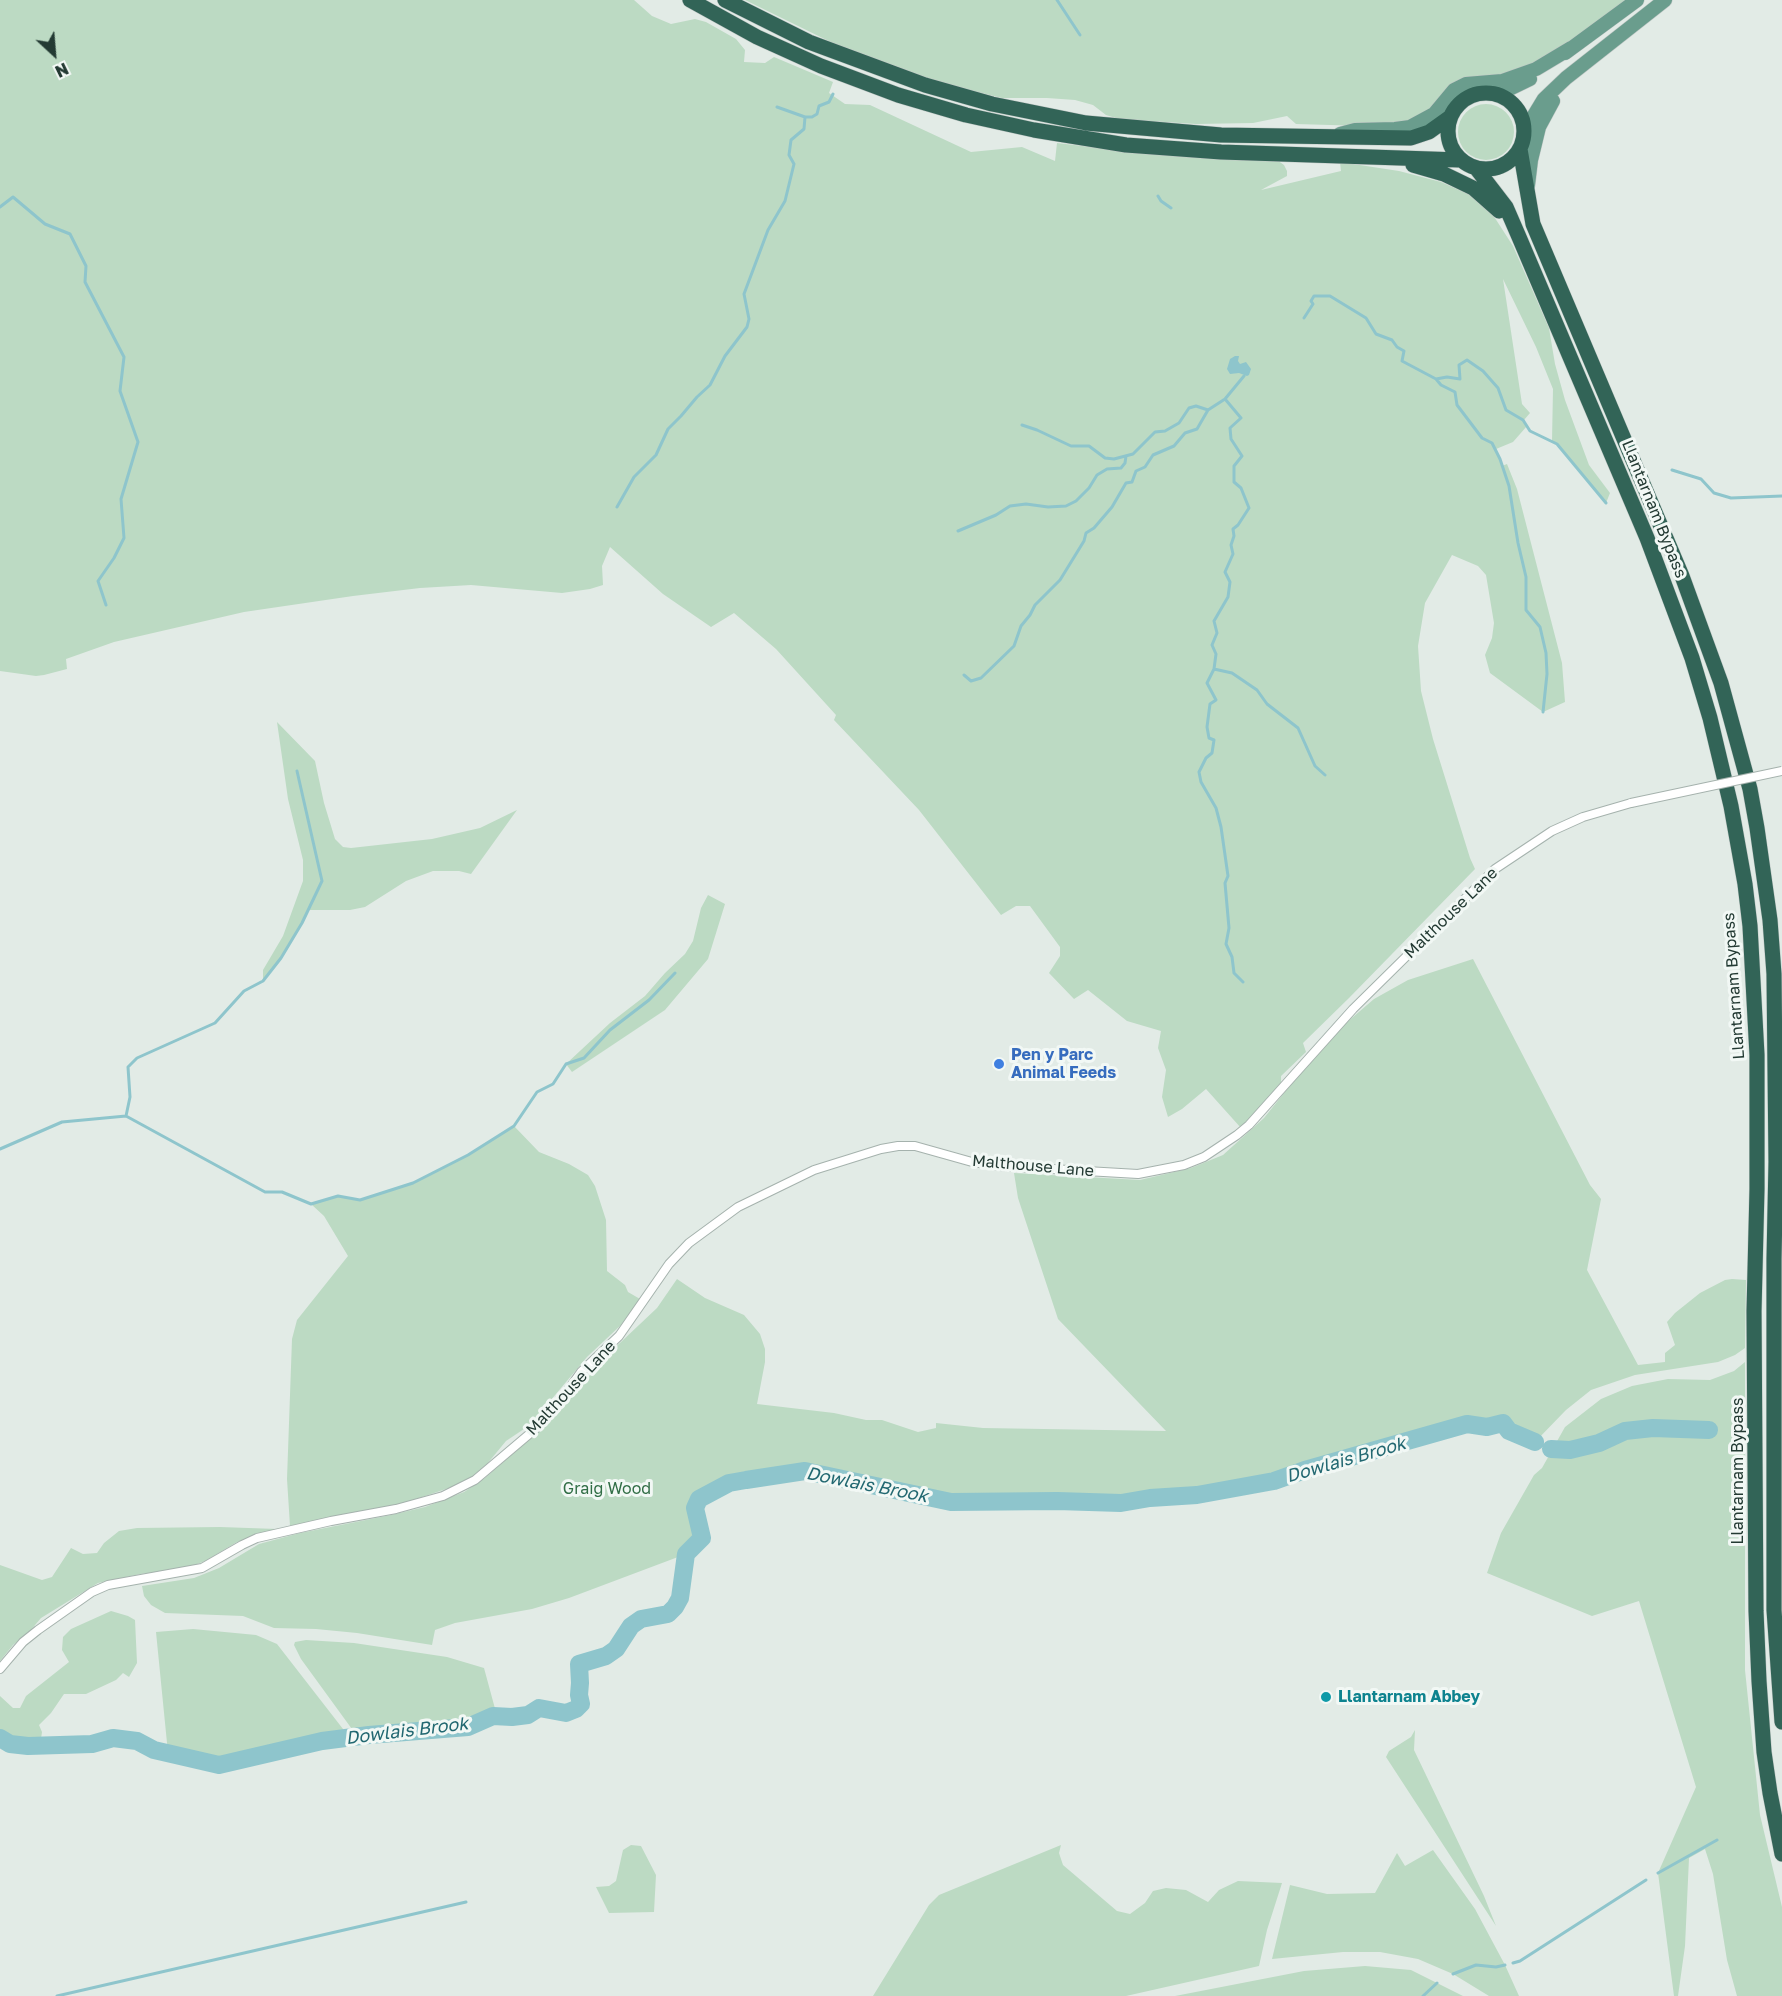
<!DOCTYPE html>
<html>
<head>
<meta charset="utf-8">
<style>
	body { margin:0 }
	#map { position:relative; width:1782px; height:1996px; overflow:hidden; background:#e2ebe6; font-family:"Golos Text",sans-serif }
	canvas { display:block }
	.north { position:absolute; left:24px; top:24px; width:60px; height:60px; -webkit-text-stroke:4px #f2f8f5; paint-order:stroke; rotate:154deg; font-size:16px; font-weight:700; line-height:24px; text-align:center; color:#233a33 }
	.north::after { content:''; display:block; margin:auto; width:21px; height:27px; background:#233a33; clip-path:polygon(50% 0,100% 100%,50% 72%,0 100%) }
</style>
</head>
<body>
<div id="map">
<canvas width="1782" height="1996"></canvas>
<div class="north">N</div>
</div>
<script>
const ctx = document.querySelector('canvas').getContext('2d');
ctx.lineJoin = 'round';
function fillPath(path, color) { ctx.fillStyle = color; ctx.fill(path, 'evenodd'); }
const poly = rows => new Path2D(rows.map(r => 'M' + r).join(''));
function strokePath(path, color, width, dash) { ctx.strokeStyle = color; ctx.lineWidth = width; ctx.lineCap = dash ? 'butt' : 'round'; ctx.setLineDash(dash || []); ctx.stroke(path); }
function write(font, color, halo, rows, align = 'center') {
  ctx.font = font + ' "Golos Text",sans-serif'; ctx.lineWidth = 6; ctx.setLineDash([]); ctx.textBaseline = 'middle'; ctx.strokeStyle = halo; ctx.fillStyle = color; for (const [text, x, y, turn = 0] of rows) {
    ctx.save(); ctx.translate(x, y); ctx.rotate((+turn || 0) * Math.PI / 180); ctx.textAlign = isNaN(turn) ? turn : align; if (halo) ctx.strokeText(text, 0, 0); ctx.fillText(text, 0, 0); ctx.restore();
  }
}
fillPath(poly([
	[0,0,634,0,652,16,671,24,695,19,706,22,736,39,745,50,744,62,765,63,774,57,833,82,829,93,845,104,870,105,971,152,1022,147,1055,161,1057,143,1151,154,1277,160,1284,165,1287,171,1287,176,1261,190,1341,171,1340,162,1399,171,1441,182,1473,196,1493,215,1513,246,1549,328,1555,364,1565,400,1589,465,1610,493,1606,503,1557,444,1552,441,1553,389,1536,347,1503,279,1522,404,1530,413,1524,420,1527,426,1513,442,1496,449,1502,466,1507,464,1517,489,1562,663,1565,702,1543,712,1490,673,1485,655,1492,638,1494,623,1486,575,1478,566,1452,555,1425,603,1418,646,1421,691,1433,739,1470,858,1475,869,1349,998,1303,1043,1306,1052,1281,1076,1281,1084,1241,1128,1206,1089,1182,1109,1168,1117,1162,1097,1166,1070,1158,1048,1161,1031,1127,1021,1088,990,1074,999,1049,973,1060,956,1060,947,1030,906,1016,906,1001,915,919,810,834,720,836,715,776,649,734,613,711,627,663,594,610,547,602,566,603,585,590,589,562,593,471,585,420,588,353,596,244,612,114,642,66,659,67,669,44,675,36,676,0,671],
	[745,0,1627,0,1566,47,1541,59,1506,75,1494,77,1409,121,1364,126,1296,124,1287,116,1253,123,1196,124,1119,119,1106,115,1093,105,1075,100,1047,98,1002,98,961,88,900,70,847,50],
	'1458 132a28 28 0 1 1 56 0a28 28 0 1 1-56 0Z',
	[277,722,315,761,324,803,335,839,343,847,351,848,432,839,480,828,517,810,471,874,459,871,433,871,406,881,365,907,350,910,309,910,281,958,263,981,263,970,283,936,303,881,303,860,288,799],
	[708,895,725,904,708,959,665,1010,572,1072,566,1064,610,1023,645,996,665,973,685,954,693,941,701,908],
	[1473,959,1590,1185,1601,1199,1587,1270,1638,1365,1665,1362,1665,1353,1675,1345,1667,1322,1675,1313,1700,1293,1725,1280,1732,1279,1746,1280,1745,1348,1735,1355,1718,1362,1635,1375,1591,1390,1566,1410,1535,1442,1509,1431,1503,1423,1487,1427,1467,1424,1305,1470,1274,1481,1197,1495,1150,1498,1121,1503,1057,1501,951,1502,805,1471,729,1483,699,1499,695,1509,702,1538,686,1554,569,1598,532,1609,455,1623,435,1630,432,1645,357,1633,316,1629,274,1628,243,1616,165,1613,151,1605,144,1596,142,1586,194,1578,219,1568,259,1544,300,1533,391,1515,425,1507,464,1492,485,1478,556,1416,604,1358,657,1308,677,1279,705,1298,744,1315,760,1334,765,1349,765,1362,757,1404,834,1413,866,1420,882,1420,918,1432,936,1428,936,1423,983,1428,1166,1431,1058,1319,1018,1198,1014,1173,1140,1180,1191,1168,1223,1155,1264,1118,1309,1062,1346,1023,1374,999,1408,980],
	[514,1126,539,1152,569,1164,588,1175,595,1186,606,1220,607,1271,625,1285,628,1292,640,1299,621,1325,587,1357,530,1425,506,1441,487,1464,470,1478,452,1487,404,1503,290,1526,287,1479,292,1339,297,1320,348,1256,324,1216,311,1204,338,1196,360,1200,413,1183,468,1155],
	[1745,1362,1745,1670,1760,1815,1782,1907,1782,1996,1737,1996,1727,1960,1713,1874,1705,1849,1689,1858,1685,1946,1678,1996,1674,1996,1658,1873,1696,1787,1639,1601,1592,1616,1487,1573,1501,1533,1534,1475,1542,1468,1565,1427,1601,1399,1632,1386,1668,1379,1710,1380,1734,1371],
	[220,1527,277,1529,237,1542,205,1561,184,1569,140,1574,98,1583,41,1618,30,1631,13,1645,0,1661,0,1565,42,1580,52,1577,71,1548,83,1554,97,1553,104,1543,119,1531,137,1528],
	[111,1611,128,1616,135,1620,137,1663,129,1677,123,1673,116,1680,86,1694,64,1694,51,1713,39,1725,42,1732,40,1746,10,1744,0,1738,0,1696,13,1708,20,1708,26,1696,69,1662,62,1650,63,1637,71,1629],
	[193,1629,256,1635,277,1644,350,1738,322,1741,219,1765,168,1753,156,1632],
	[306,1640,354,1643,447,1657,484,1668,497,1716,493,1716,468,1727,357,1736,301,1659,294,1645,295,1642],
	[1415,1730,1414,1750,1484,1896,1496,1926,1386,1757,1389,1751,1411,1737],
	[631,1845,641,1846,656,1875,654,1912,609,1913,596,1887,609,1886,616,1881,623,1850],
	[1061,1845,1059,1853,1063,1865,1117,1911,1130,1914,1145,1903,1153,1891,1166,1888,1186,1890,1208,1902,1219,1890,1238,1881,1282,1883,1267,1930,1259,1966,1126,1996,873,1996,929,1905,939,1895],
	[1433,1850,1475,1909,1505,1965,1519,1996,1489,1996,1453,1974,1418,1959,1380,1952,1343,1952,1272,1959,1290,1885,1327,1894,1375,1893,1397,1853,1405,1866],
	[1365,1966,1411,1970,1463,1996,1175,1996,1304,1971]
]), '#bcdac3');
fillPath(poly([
	[1235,356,1239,356,1238,361,1240,364,1246,362,1251,369,1249,375,1247,376,1239,373,1230,374,1227,369,1230,359]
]), '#8ec5cc');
strokePath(poly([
	[1057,0,1080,35],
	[777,107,805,117],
	[1158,196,1161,201,1171,208],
	[0,207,13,197,45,224,70,234,86,266,85,282,124,357,120,391,138,442,121,499,124,538,114,558,98,581,106,605],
	[1304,318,1313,304,1311,301,1314,296,1330,296,1366,318,1376,334,1392,340,1397,347,1404,351,1402,361,1436,379,1447,377,1460,379,1459,365,1467,360,1483,371,1498,388,1506,410,1523,420,1530,431,1557,444,1606,503],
	[1436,379,1441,385,1455,392,1457,405,1482,438,1492,443,1500,459,1509,486,1518,543,1526,577,1526,610,1540,627,1546,653,1547,674,1543,712],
	[1225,399,1241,418,1230,428,1231,439,1242,456,1234,466,1234,482,1241,488,1249,508,1238,525,1233,529,1234,536,1231,545,1233,554,1225,572,1230,582,1228,597,1214,621,1217,633,1212,645,1216,654,1214,669,1207,683,1216,700,1210,704,1207,727,1209,738,1214,740,1212,753,1206,758,1199,772,1201,782,1216,808,1221,827,1228,876,1225,883,1229,928,1226,944,1232,957,1234,973,1243,982],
	[1022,425,1037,430,1071,446,1089,446,1105,458,1114,459,1133,454,1155,432,1165,431,1179,423,1189,408,1196,406,1208,410],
	[1672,470,1701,479,1714,493,1731,498,1782,496],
	[617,507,634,477,656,455,668,429,681,416,697,397,710,385,725,356,747,327,749,319,744,294,768,230,785,201,794,164,789,155,791,140,804,129,805,117,812,117,817,114,819,106,829,102,833,94],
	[958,531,996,515,1010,506,1026,504,1048,507,1066,506,1076,501,1089,488,1097,475,1107,469,1121,468,1125,463,1126,456],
	[1214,669,1232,673,1257,690,1267,704,1298,728,1315,766,1325,775],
	[964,675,971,681,981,678,1014,646,1021,626,1030,615,1035,605,1060,580,1084,541,1086,533,1094,528,1112,507,1126,483,1132,482,1136,471,1145,467,1153,455,1174,446,1185,433,1197,429,1208,410,1225,399,1244,376],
	[126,1116,265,1192,282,1192,311,1204,338,1196,360,1200,413,1183,468,1155,514,1126,537,1092,553,1084,566,1064,584,1058,610,1030,649,1000,675,973],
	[0,1149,62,1122,126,1116,130,1097,128,1067,137,1058,215,1023,244,991,263,981,281,958,302,923,322,881,297,771],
	[1658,1873,1717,1840],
	[1513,1963,1520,1961,1646,1880],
	[1453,1974,1476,1965,1496,1967,1505,1965],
	[57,1996,466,1902],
	[1423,1996,1437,1983]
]), '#8ec5cc', 3);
strokePath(poly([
	[1551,1449,1570,1450,1599,1443,1625,1431,1653,1428,1709,1430],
	[0,1738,10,1744,28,1746,92,1744,113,1738,137,1741,154,1750,219,1765,322,1741,369,1735,468,1727,493,1716,512,1717,528,1715,539,1708,566,1713,576,1709,581,1704,579,1695,580,1683,579,1664,606,1656,616,1649,631,1626,641,1619,668,1614,675,1607,680,1598,686,1554,702,1538,695,1508,699,1499,729,1483,746,1480,805,1471,951,1502,1057,1501,1121,1503,1150,1498,1197,1495,1274,1481,1305,1470,1467,1424,1487,1427,1503,1423,1509,1431,1535,1442]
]), '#8ec5cc', 18);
const street = poly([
	[0,1669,23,1642,38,1630,92,1592,108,1585,202,1568,242,1545,257,1538,331,1521,396,1509,443,1496,475,1480,540,1425,557,1406,581,1372,619,1336,669,1264,689,1243,738,1207,814,1170,881,1149,898,1146,915,1146,972,1162,1000,1166,1138,1174,1184,1165,1204,1157,1237,1135,1249,1125,1353,1009,1495,869,1552,831,1583,817,1631,803]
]);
const primary = poly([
	[1565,53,1637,0],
	[1497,95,1530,79],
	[1524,132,1544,99,1566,78,1665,0],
	[1340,134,1355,130,1395,129,1410,127,1434,114,1454,90,1466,84,1502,81,1536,69,1571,48],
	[1528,185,1531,160,1539,127,1553,101]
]);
const highway = poly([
	[690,0,757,37,821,66,898,95,966,115,1034,130,1126,145,1221,152,1460,160],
	[725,0,809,42,925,85,992,104,1086,123,1221,135,1411,138,1429,132,1450,117],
	'1448 131a38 38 0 1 1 76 0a38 38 0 1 1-76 0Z',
	[1520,149,1533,224,1682,576,1721,683,1750,789,1757,828,1770,920,1774,974,1776,1162,1774,1259,1774,1610,1782,1722],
	[1413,165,1444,174,1473,188,1499,211],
	[1476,168,1506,207,1519,237,1647,538,1692,658,1710,718,1731,806,1745,884,1750,926,1757,1055,1757,1189,1754,1311,1756,1611,1759,1681,1764,1752,1770,1793,1782,1854]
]);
strokePath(street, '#a5b2ad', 10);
strokePath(primary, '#c1c8c6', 15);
strokePath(highway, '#c1c8c6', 16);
strokePath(street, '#fff', 8);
strokePath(primary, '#6a9d8d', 14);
strokePath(highway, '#326457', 15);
const streetBridge = poly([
	[1631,803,1782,771]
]);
strokePath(streetBridge, '#a5b2ad', 10, []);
strokePath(streetBridge, '#fff', 8);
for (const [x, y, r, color] of [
	[999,1064,6,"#3f7fe0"],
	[1326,1697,6,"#0f9aa8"]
]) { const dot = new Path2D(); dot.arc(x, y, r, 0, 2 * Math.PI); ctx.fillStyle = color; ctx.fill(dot); strokePath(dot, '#f2f8f5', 2); }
write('16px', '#233a33', '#f2f8f5', [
	["Llantarnam Bypass",1654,509,68],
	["Malthouse Lane",1451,913,-44],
	["Llantarnam Bypass",1734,986,-94],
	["Malthouse Lane",1033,1166,5],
	["Malthouse Lane",571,1388,-47],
	["Llantarnam Bypass",1738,1471,-90]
]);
write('bold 16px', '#366cbe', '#f2f8f5', [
	["Pen y Parc",1011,1055],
	["Animal Feeds",1011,1073]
], 'left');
write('16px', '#316e46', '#f2f8f5', [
	["Graig Wood",607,1489]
]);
write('bold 16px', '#0d838f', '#f2f8f5', [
	["Llantarnam Abbey",1338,1697]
], 'left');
write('italic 18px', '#226871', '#f2f8f5', [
	["Dowlais Brook",1346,1460,-16],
	["Dowlais Brook",867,1485,11],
	["Dowlais Brook",407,1731,-7]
]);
</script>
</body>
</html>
